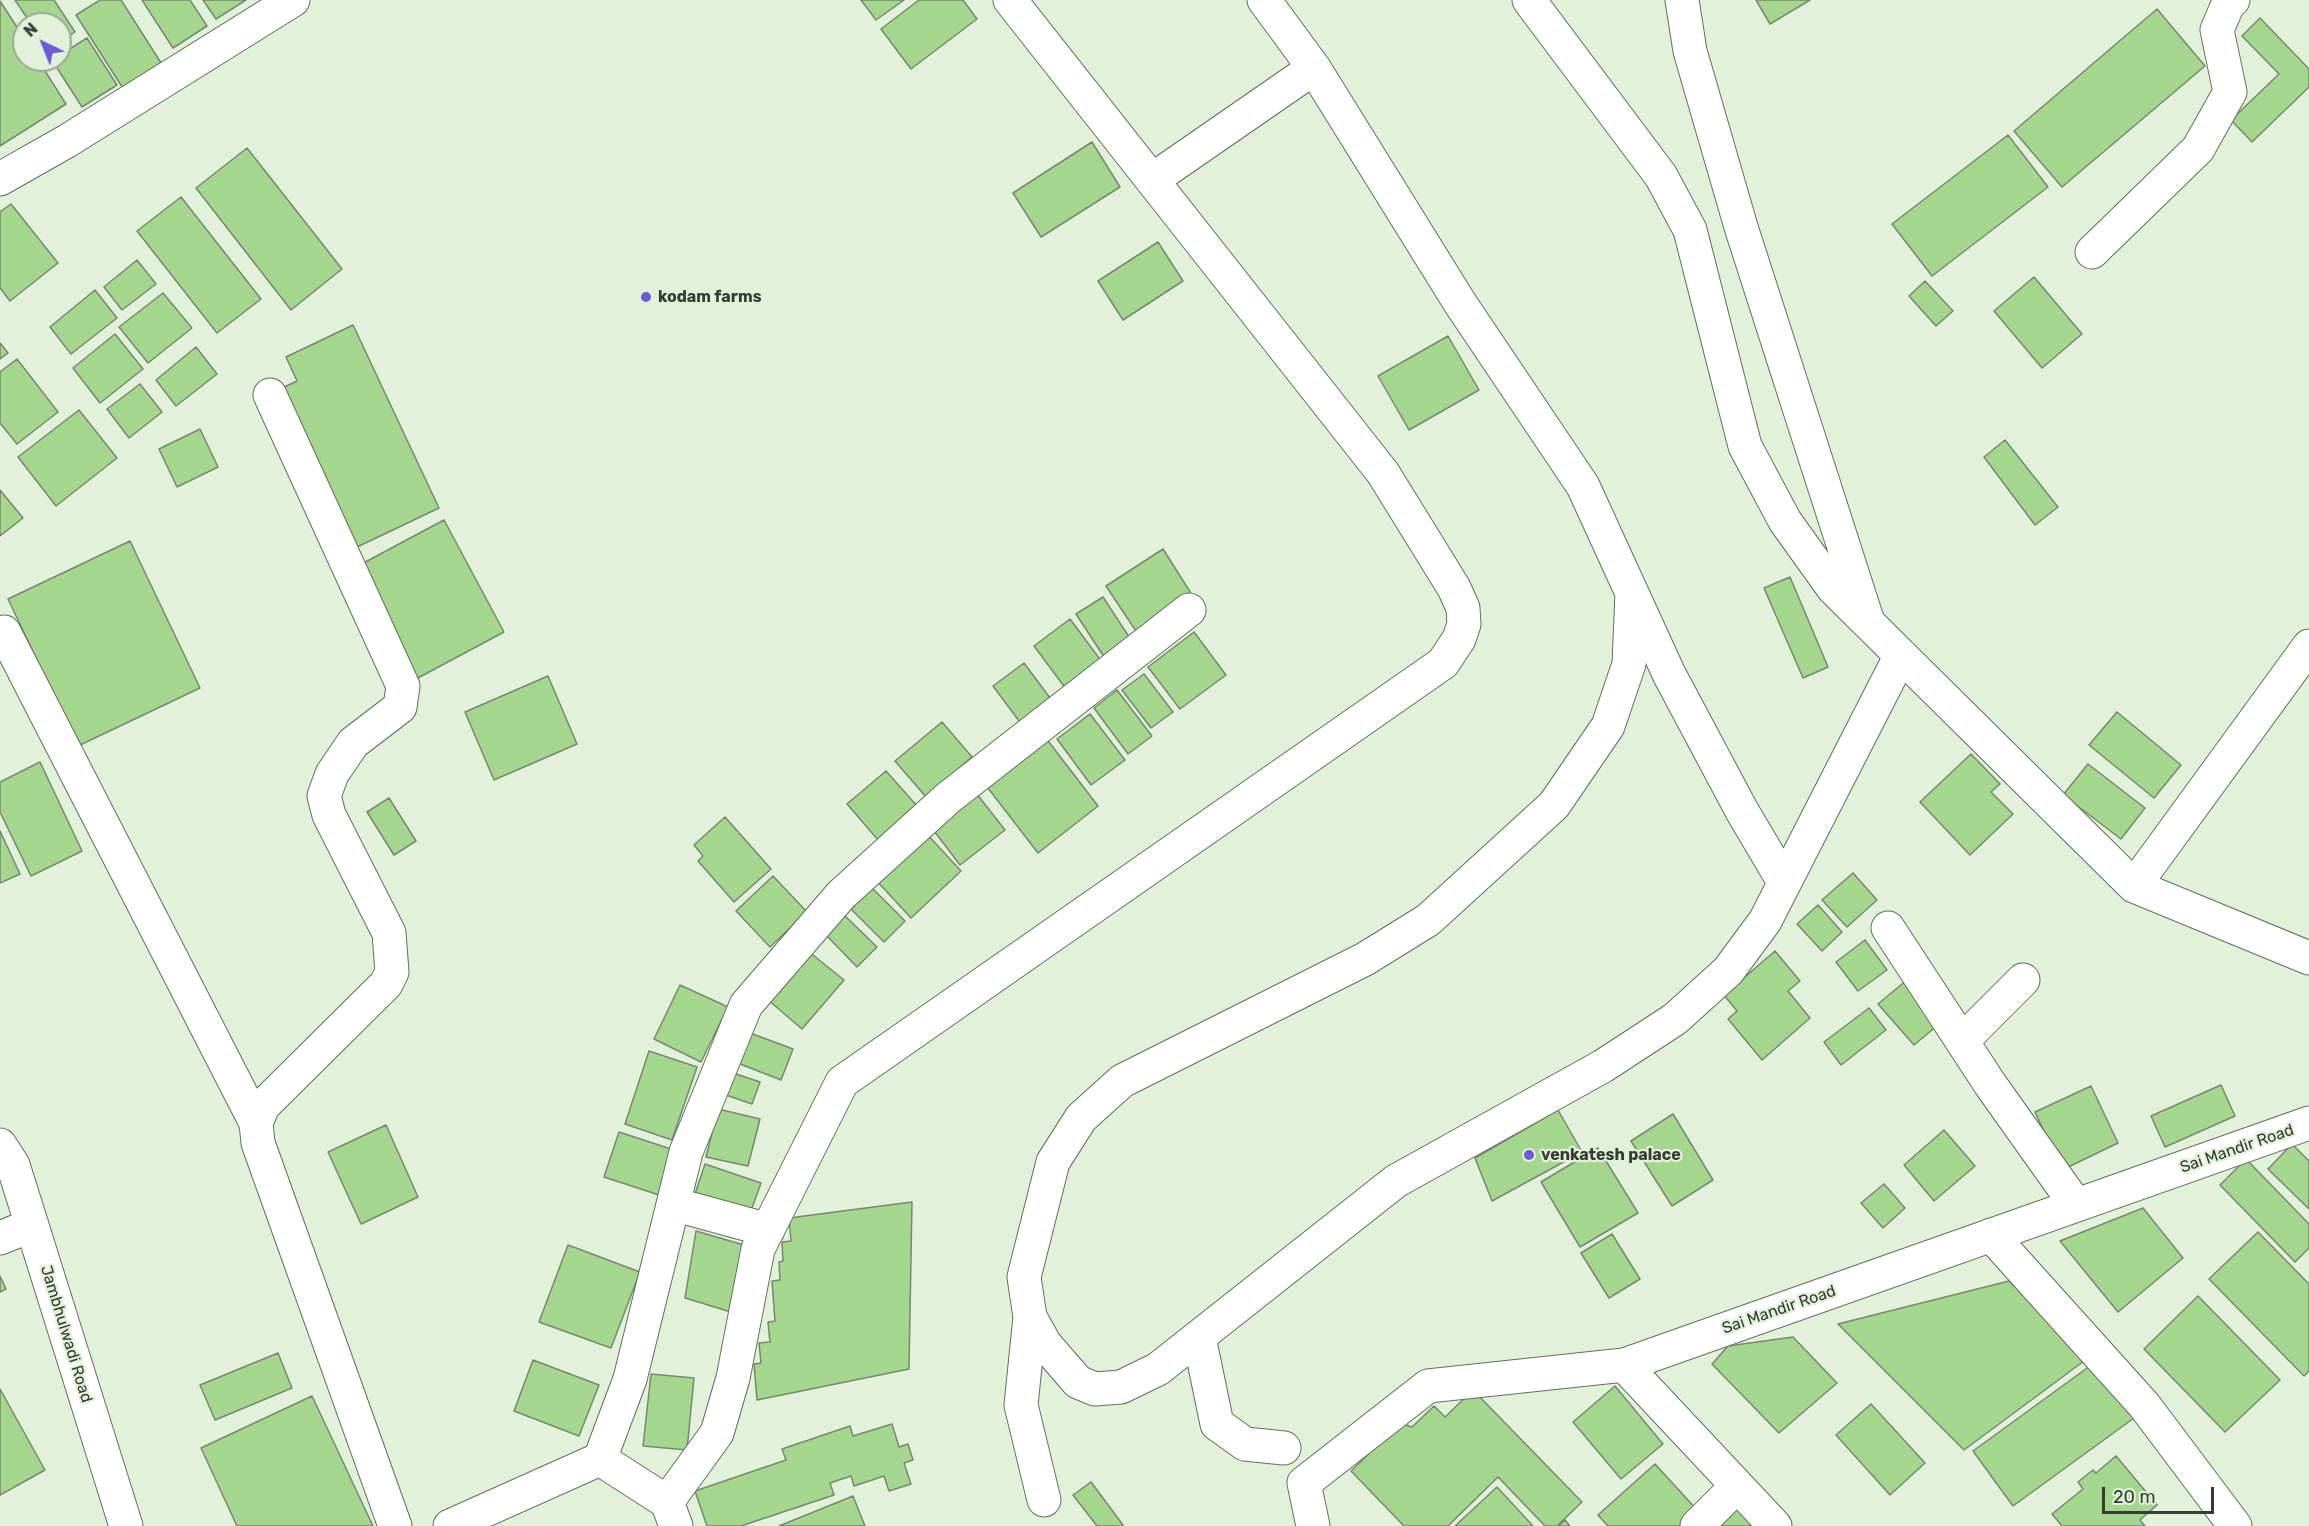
<!DOCTYPE html>
<html>
<head>
<meta charset="utf-8">
<style>
	body { margin:0 }
	#map { position:relative; width:2309px; height:1526px; overflow:hidden; background:#e1f1da; font-family:Rubik,sans-serif }
	canvas { display:block }
	.north { position:absolute; left:12px; top:12px; width:60px; height:60px; box-sizing:border-box; background:#e1f1da; border:2px solid #9ca997; border-radius:50%; rotate:317deg; font-size:16px; font-weight:700; line-height:24px; text-align:center; color:#353c33 }
	.north::after { content:''; display:block; margin:auto; width:21px; height:27px; background:#6d5ad4; clip-path:polygon(50% 0,100% 100%,50% 72%,0 100%) }
	.scale { position:absolute; left:2102px; top:1487px; width:112px; height:27px; box-sizing:border-box; border:3px solid #353c33; border-top:0; padding-left:8px; font-size:18px; line-height:21px; white-space:nowrap; color:#353c33; -webkit-text-stroke:4px #e1f1da; paint-order:stroke }
</style>
</head>
<body>
<div id="map">
<canvas width="2309" height="1526"></canvas>
<div class="north">N</div>
<div class="scale">20 m</div>
</div>
<script>
const ctx = document.querySelector('canvas').getContext('2d');
ctx.lineJoin = 'round';
function fillPath(path, color) { ctx.fillStyle = color; ctx.fill(path, 'evenodd'); }
const poly = rows => new Path2D(rows.map(r => 'M' + r).join(''));
function strokePath(path, color, width, dash) { ctx.strokeStyle = color; ctx.lineWidth = width; ctx.lineCap = dash ? 'butt' : 'round'; ctx.setLineDash(dash || []); ctx.stroke(path); }
function write(font, color, halo, rows, align = 'center') {
  ctx.font = font + ' Rubik,sans-serif'; ctx.lineWidth = 4.5; ctx.setLineDash([]); ctx.textBaseline = 'middle'; ctx.strokeStyle = halo; ctx.fillStyle = color; for (const [text, x, y, turn = 0] of rows) {
    ctx.save(); ctx.translate(x, y); ctx.rotate((+turn || 0) * Math.PI / 180); ctx.textAlign = isNaN(turn) ? turn : align; if (halo) ctx.strokeText(text, 0, 0); ctx.fillText(text, 0, 0); ctx.restore();
  }
}
const building = poly([
	[15,0,54,0,75,32,60,42,60,24,31,24,15,0],
	[100,0,121,0,165,69,126,93,76,15,100,0],
	[142,0,190,0,207,26,173,48,142,0],
	[203,0,246,0,216,19,203,0],
	[861,0,904,0,876,20,861,0],
	[919,0,963,0,977,19,911,69,881,29,919,0],
	[1756,0,1810,0,1770,24,1756,0],
	[0,1,24,38,24,60,38,60,66,104,0,146,0,1],
	[2157,9,2205,66,2062,187,2014,131,2157,9],
	[2260,18,2309,69,2309,87,2252,142,2231,120,2279,74,2242,36,2260,18],
	[87,38,117,85,82,107,52,60,60,60,60,55,87,38],
	[2008,135,2048,187,1932,276,1892,224,2008,135],
	[1092,142,1120,187,1041,237,1013,193,1092,142],
	[247,148,342,269,291,310,196,188,247,148],
	[181,197,261,299,217,333,137,231,181,197],
	[11,204,58,263,10,301,0,288,0,212,11,204],
	[1158,242,1183,281,1123,320,1098,281,1158,242],
	[137,260,156,284,122,310,104,287,137,260],
	[2034,277,2082,334,2042,368,1994,311,2034,277],
	[1925,281,1953,311,1936,326,1909,296,1925,281],
	[95,290,117,318,71,354,50,327,95,290],
	[163,293,192,328,148,363,119,327,163,293],
	[353,325,439,508,355,548,280,389,297,381,286,357,353,325],
	[115,334,143,369,100,403,73,368,115,334],
	[1448,336,1479,390,1409,430,1378,376,1448,336],
	[0,343,8,353,0,359,0,343],
	[196,347,217,374,176,406,156,380,196,347],
	[17,359,58,412,17,444,0,423,0,372,17,359],
	[140,384,162,412,129,438,107,409,140,384],
	[79,410,117,458,56,506,18,457,79,410],
	[200,429,218,467,177,487,159,449,200,429],
	[2005,440,2058,507,2035,525,1984,457,2005,440],
	[0,490,23,518,0,536,0,490],
	[444,520,504,632,416,679,356,567,444,520],
	[130,541,200,688,78,746,8,599,130,541],
	[1163,549,1194,598,1138,634,1106,586,1163,549],
	[1790,577,1828,667,1803,678,1764,588,1790,577],
	[1103,597,1135,646,1108,663,1076,614,1103,597],
	[1070,619,1108,670,1072,697,1034,646,1070,619],
	[1194,632,1226,675,1180,709,1148,667,1194,632],
	[1024,663,1056,706,1025,729,993,686,1024,663],
	[1144,674,1173,712,1151,728,1122,690,1144,674],
	[548,676,577,744,494,780,465,712,548,676],
	[1117,690,1152,736,1128,754,1094,708,1117,690],
	[2117,712,2181,765,2154,798,2089,745,2117,712],
	[1090,714,1125,760,1091,785,1057,739,1090,714],
	[942,722,972,757,926,797,895,761,942,722],
	[1042,733,1098,806,1038,853,981,779,1042,733],
	[1971,754,2000,784,1991,792,2013,814,1970,855,1920,802,1971,754],
	[40,762,82,851,31,876,0,812,0,782,40,762],
	[2088,764,2145,808,2121,839,2063,795,2088,764],
	[886,771,918,807,879,841,847,804,886,771],
	[973,789,1005,830,960,865,928,823,973,789],
	[389,798,416,841,394,855,367,812,389,798],
	[725,817,771,869,734,902,698,861,703,856,694,845,725,817],
	[0,831,20,874,0,883,0,831],
	[926,833,961,871,911,918,876,880,926,833],
	[1853,873,1877,900,1847,927,1822,900,1853,873],
	[773,876,807,912,770,947,736,911,773,876],
	[872,888,905,921,884,942,851,909,872,888],
	[1818,905,1842,932,1822,951,1797,924,1818,905],
	[843,914,877,947,857,967,824,933,843,914],
	[1865,940,1887,970,1858,991,1836,962,1865,940],
	[808,951,844,980,802,1029,767,999,808,951],
	[1775,951,1800,981,1788,991,1810,1018,1762,1060,1728,1019,1737,1011,1724,995,1775,951],
	[1908,979,1944,1020,1914,1045,1878,1004,1908,979],
	[680,985,728,1007,701,1062,654,1039,680,985],
	[1869,1008,1886,1030,1841,1065,1824,1042,1869,1008],
	[742,1030,793,1049,781,1080,730,1060,742,1030],
	[649,1051,697,1067,672,1140,625,1124,649,1051],
	[727,1071,760,1082,752,1104,720,1093,727,1071],
	[2221,1085,2235,1116,2165,1147,2151,1116,2221,1085],
	[2091,1086,2118,1143,2062,1170,2035,1112,2091,1086],
	[718,1109,760,1119,748,1166,706,1157,718,1109],
	[1558,1110,1582,1152,1492,1201,1475,1158,1558,1110],
	[1673,1114,1713,1180,1672,1206,1631,1141,1673,1114],
	[386,1125,418,1197,361,1224,328,1152,386,1125],
	[1944,1130,1975,1166,1934,1201,1904,1165,1944,1130],
	[619,1132,674,1150,659,1195,604,1177,619,1132],
	[2292,1144,2309,1161,2309,1209,2268,1169,2292,1144],
	[1598,1148,1638,1213,1580,1247,1541,1182,1598,1148],
	[2246,1159,2309,1224,2309,1248,2295,1262,2220,1185,2246,1159],
	[705,1164,761,1183,747,1222,692,1203,705,1164],
	[1884,1184,1905,1208,1883,1228,1861,1203,1884,1184],
	[912,1202,909,1369,757,1400,754,1364,761,1363,759,1343,770,1342,768,1322,775,1321,772,1281,780,1280,779,1262,783,1261,782,1242,791,1241,789,1218,912,1202],
	[2143,1208,2183,1258,2118,1312,2060,1241,2143,1208],
	[696,1231,744,1245,731,1312,685,1298,696,1231],
	[2258,1232,2309,1284,2309,1371,2304,1376,2209,1279,2258,1232],
	[1612,1234,1640,1279,1609,1298,1581,1253,1612,1234],
	[568,1245,640,1272,611,1348,539,1322,568,1245],
	[0,1276,6,1289,0,1292,0,1276],
	[2009,1281,2088,1358,1964,1450,1838,1324,2009,1281],
	[2198,1296,2280,1380,2225,1432,2144,1349,2198,1296],
	[1793,1337,1837,1383,1779,1433,1712,1364,1728,1346,1793,1337],
	[278,1353,292,1388,215,1420,200,1385,278,1353],
	[533,1360,599,1385,579,1436,514,1411,533,1360],
	[2094,1363,2134,1418,2013,1506,1973,1451,2094,1363],
	[651,1374,694,1378,687,1450,643,1446,651,1374],
	[1615,1386,1663,1444,1621,1479,1573,1422,1615,1386],
	[0,1389,45,1470,0,1495,0,1389],
	[1473,1390,1582,1502,1557,1526,1545,1526,1498,1477,1448,1526,1404,1526,1351,1471,1400,1423,1412,1427,1434,1406,1445,1417,1473,1390],
	[312,1396,373,1526,237,1526,201,1448,312,1396],
	[1871,1404,1925,1463,1890,1495,1836,1435,1871,1404],
	[892,1424,899,1447,908,1444,913,1460,904,1463,911,1484,889,1491,884,1476,854,1486,851,1476,830,1483,834,1495,741,1526,707,1526,695,1491,786,1460,782,1449,850,1426,853,1436,892,1424],
	[2116,1456,2157,1505,2140,1520,2145,1526,2062,1526,2052,1514,2083,1489,2078,1482,2093,1470,2096,1473,2116,1456],
	[1655,1464,1698,1511,1682,1526,1608,1526,1598,1515,1655,1464],
	[1091,1482,1123,1525,1122,1526,1097,1526,1073,1495,1091,1482],
	[1497,1487,1533,1526,1455,1526,1497,1487],
	[853,1496,865,1526,779,1526,853,1496],
	[1738,1503,1759,1526,1714,1526,1738,1503],
	[1565,1520,1570,1526,1558,1526,1565,1520]
]);
fillPath(building, '#a5d68e');
strokePath(building, '#788772', 1.5);
const minor = poly([
	[1264,0,1314,68,1460,303,1583,486,1669,674,1742,811,1784,882],
	[1529,0,1661,176,1690,230,1745,446,1785,521,1833,588,2134,886],
	[1682,0,1690,51,1741,227,1867,619],
	[0,179,67,141,293,0],
	[1152,180,1314,68],
	[2092,252,2198,149,2230,92,2217,30,2228,4,2233,0],
	[270,395,403,686,400,707,353,743,332,774,324,796,329,815,389,933,392,972,386,984,263,1106,256,1123,258,1143,395,1526],
	[1632,593,1629,664,1608,726,1554,805,1428,920,1365,959,1122,1081,1081,1118,1053,1162,1024,1277,1030,1317,1045,1344,1078,1382,1095,1389,1121,1387,1158,1369,1396,1181,1603,1066,1675,1019,1728,971,1765,921,1901,655],
	[4,632,256,1123],
	[2309,646,2134,886,2309,958],
	[1888,928,1990,1084,2076,1205],
	[1962,1041,2023,980],
	[0,1145,13,1165,126,1526],
	[673,1204,768,1230],
	[1991,1235,2144,1405,2235,1526],
	[0,1238,32,1225],
	[1030,1317,1021,1405,1044,1500],
	[1199,1337,1217,1424,1245,1444,1284,1448],
	[1624,1365,1775,1526],
	[600,1459,667,1502,676,1526],
	[667,1502,717,1433,733,1378,758,1249,842,1082,1443,663,1459,639,1464,624,1463,608,1454,588,1383,473,1010,0],
	[450,1526,600,1459,630,1379,686,1152,746,1005,841,895,948,798,1189,610],
	[1313,1526,1304,1483,1428,1386,1624,1365,2309,1123],
	[1697,1526,1736,1487]
]);
strokePath(minor, '#62705c', 35);
strokePath(minor, '#fff', 33);
for (const [x, y, r, color] of [
	[646,297,6,"#6d5ad4"],
	[1529,1155,6,"#6d5ad4"]
]) { const dot = new Path2D(); dot.arc(x, y, r, 0, 2 * Math.PI); ctx.fillStyle = color; ctx.fill(dot); strokePath(dot, '#e1f1da', 2); }
write('bold 16px', '#353c33', '#e1f1da', [
	["kodam farms",658,297],
	["venkatesh palace",1541,1155]
], 'left');
write('16px', '#353c33', '#e1f1da', [
	["Sai Mandir Road",2237,1149,-19],
	["Sai Mandir Road",1779,1310,-19],
	["Jambhulwadi Road",66,1334,73]
]);
</script>
</body>
</html>
